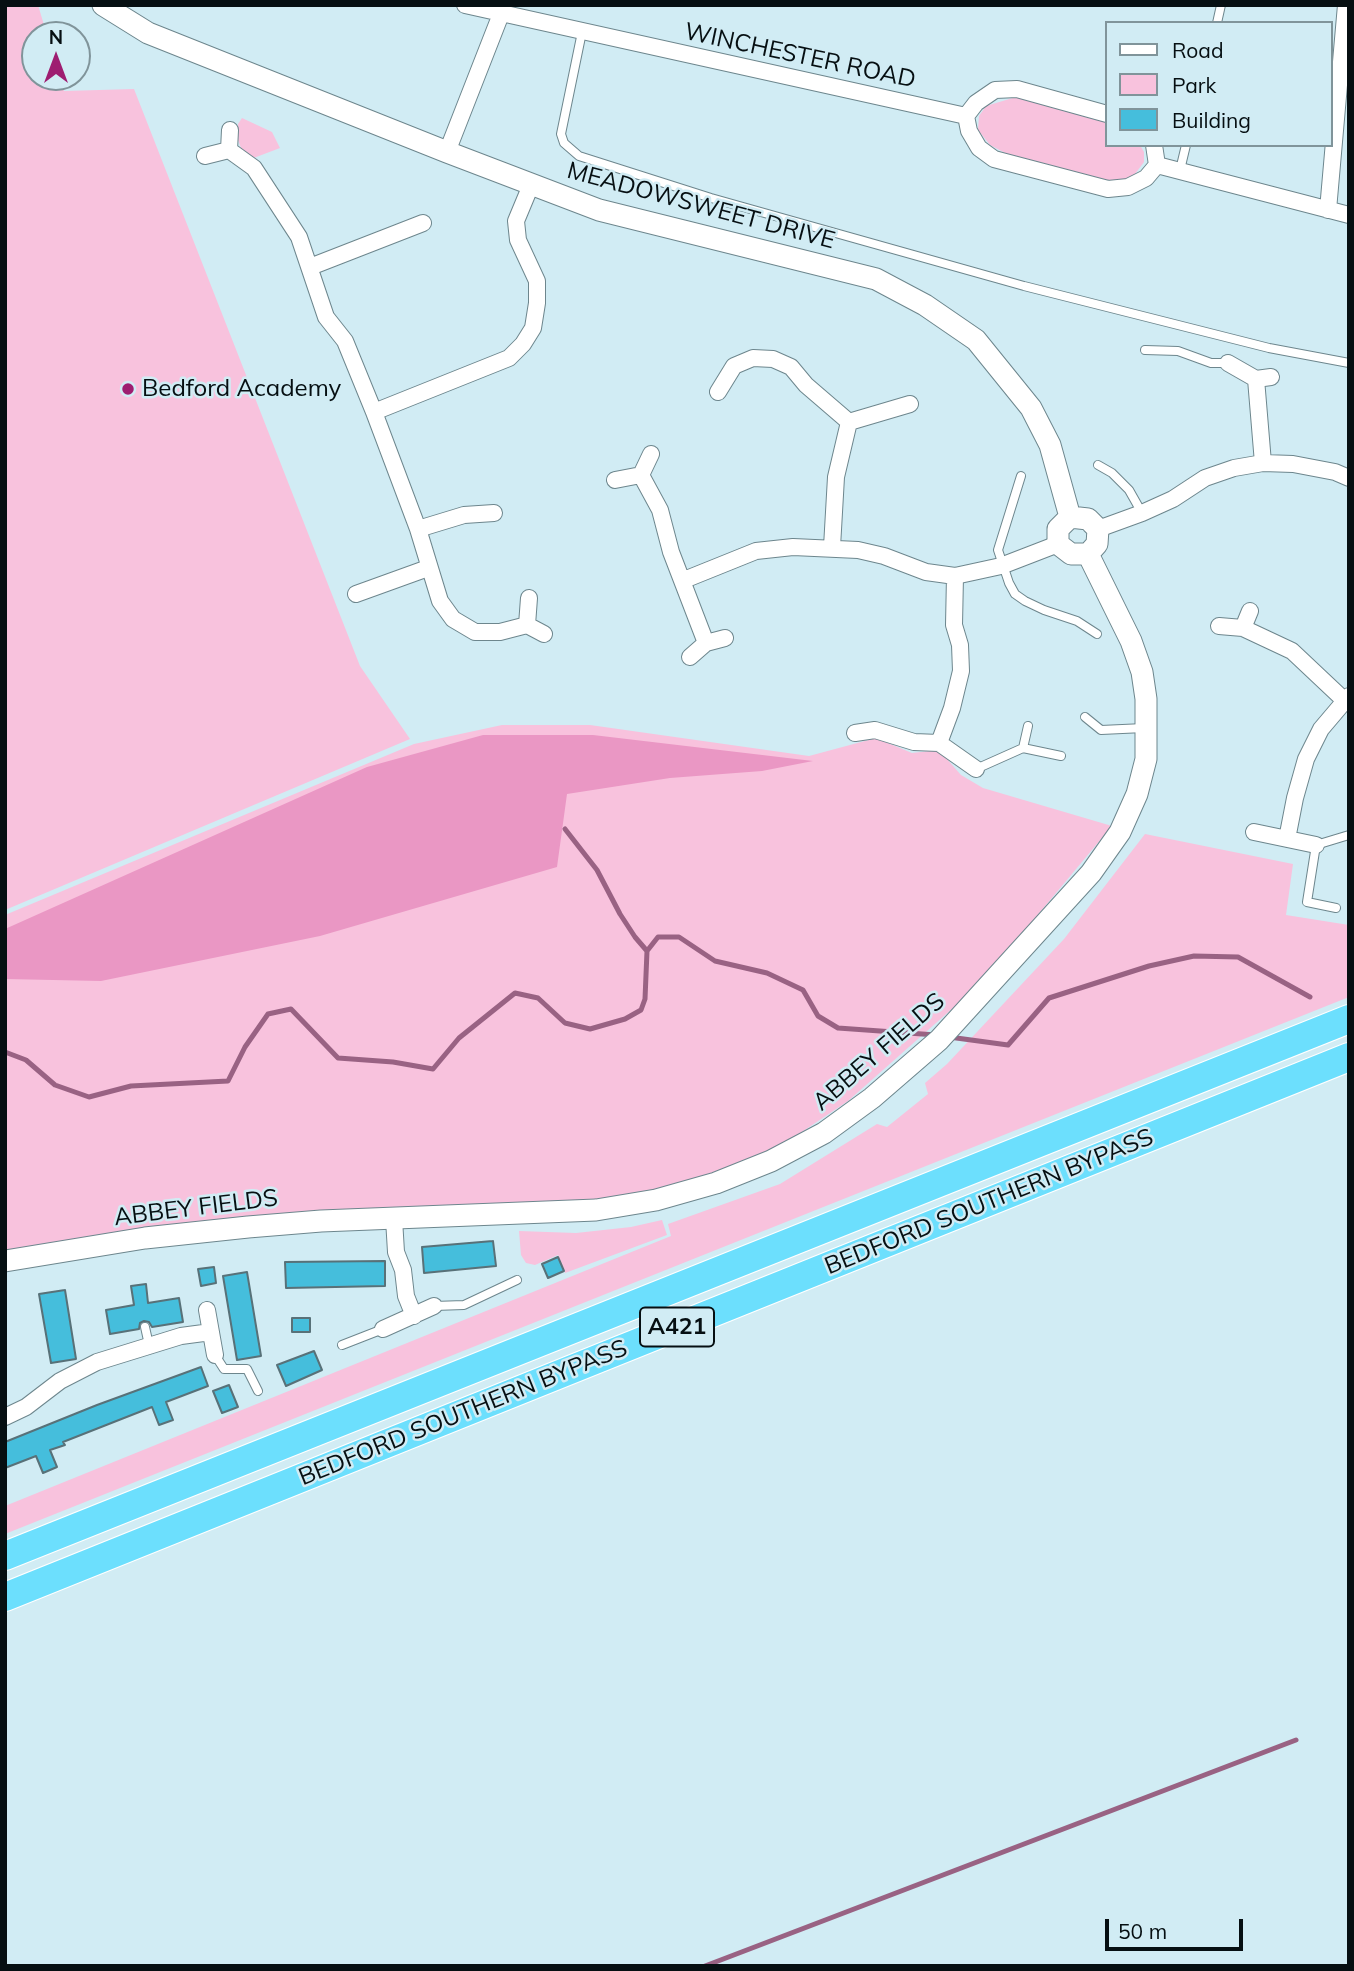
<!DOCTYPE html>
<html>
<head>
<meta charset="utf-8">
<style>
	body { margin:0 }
	#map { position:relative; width:1354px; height:1971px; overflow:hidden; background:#d1ecf4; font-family:Mulish,sans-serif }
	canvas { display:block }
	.frame { position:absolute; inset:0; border:7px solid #060f12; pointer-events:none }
	.legend { position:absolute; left:1105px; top:21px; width:228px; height:126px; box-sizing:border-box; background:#d1ecf4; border:2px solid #80949a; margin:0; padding:9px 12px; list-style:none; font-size:21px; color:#060f12 }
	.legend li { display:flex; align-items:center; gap:14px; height:35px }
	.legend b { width:35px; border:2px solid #80949a }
	.north { position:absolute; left:21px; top:21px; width:70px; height:70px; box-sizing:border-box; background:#d1ecf4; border:2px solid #80949a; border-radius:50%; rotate:0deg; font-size:19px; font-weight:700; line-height:28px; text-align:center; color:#060f12 }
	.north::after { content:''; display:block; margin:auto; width:24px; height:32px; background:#9e1d71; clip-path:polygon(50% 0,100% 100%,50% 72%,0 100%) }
	.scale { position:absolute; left:1105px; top:1919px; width:138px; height:32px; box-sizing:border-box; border:4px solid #060f12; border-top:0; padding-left:9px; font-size:21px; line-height:24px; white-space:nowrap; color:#060f12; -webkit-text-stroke:5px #d1ecf4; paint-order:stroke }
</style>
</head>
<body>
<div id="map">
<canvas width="1354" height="1971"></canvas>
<div class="frame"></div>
<ul class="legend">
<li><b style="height:9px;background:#fff"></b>Road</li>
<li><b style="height:19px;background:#f8c2dd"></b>Park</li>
<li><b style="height:19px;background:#45bedc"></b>Building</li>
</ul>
<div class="north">N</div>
<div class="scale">50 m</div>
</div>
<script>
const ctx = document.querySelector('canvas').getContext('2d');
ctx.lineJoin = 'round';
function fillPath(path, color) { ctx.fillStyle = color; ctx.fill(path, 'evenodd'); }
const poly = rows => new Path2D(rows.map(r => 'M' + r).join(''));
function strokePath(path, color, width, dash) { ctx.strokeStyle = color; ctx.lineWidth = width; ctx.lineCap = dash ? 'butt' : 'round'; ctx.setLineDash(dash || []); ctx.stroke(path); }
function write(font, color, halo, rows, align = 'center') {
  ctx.font = font + ' Mulish,sans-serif'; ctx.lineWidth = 5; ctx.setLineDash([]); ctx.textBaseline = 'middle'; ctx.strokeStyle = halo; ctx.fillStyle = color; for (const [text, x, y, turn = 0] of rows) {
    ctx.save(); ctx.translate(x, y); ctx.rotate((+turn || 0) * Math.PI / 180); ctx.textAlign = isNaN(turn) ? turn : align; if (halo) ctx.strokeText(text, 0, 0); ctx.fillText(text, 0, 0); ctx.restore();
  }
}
fillPath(poly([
	[5,5,38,5,47,35,35,35,35,77,60,77,64,91,134,89,360,666,410,739,5,910],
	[1016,97,1107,122,1107,145,1140,145,1144,152,1144,162,1135,174,1124,180,1107,181,1009,155,990,145,978,130,979,116,986,106],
	[242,118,272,132,280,148,251,159,241,148,238,140,238,124],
	[502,725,590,725,809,756,876,738,912,753,939,750,961,775,983,788,1112,826,980,984,848,1101,766,1156,699,1180,596,1202,5,1250,5,915,414,744],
	[1145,834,1293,864,1286,915,1349,925,1349,997,5,1534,5,1506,671,1236,668,1224,780,1184,877,1124,887,1127,928,1094,925,1083,947,1064,1064,939],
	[662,1220,667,1235,565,1273,558,1255,535,1265,526,1263,521,1255,519,1231,576,1233,631,1227]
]), '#f8c2dd');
fillPath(poly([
	[483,735,593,735,813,761,762,771,670,778,567,794,557,867,320,936,101,981,5,979,5,929,367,767]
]), '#ea97c4');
strokePath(poly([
	[565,829,597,870,620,914,635,937,647,951],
	[949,1037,1008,1045,1049,998,1149,966,1194,956,1238,957,1310,997],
	[5,1052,26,1060,55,1085,89,1097,131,1086,228,1081,245,1047,268,1014,291,1009,338,1058,393,1062,433,1069,459,1038,515,993,538,998,565,1023,590,1029,625,1019,641,1010,645,999,647,951,658,937,679,937,715,961,767,973,803,990,818,1016,838,1028,936,1035],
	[705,1966,1296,1740]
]), '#996283', 5);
const building = poly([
	[493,1241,496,1266,424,1273,422,1247,493,1241],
	[558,1257,564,1271,548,1278,542,1264,558,1257],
	[385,1261,385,1286,286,1288,285,1262,385,1261],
	[214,1267,216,1283,201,1286,198,1269,214,1267],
	[247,1272,261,1356,237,1360,223,1276,247,1272],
	[146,1284,148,1303,179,1298,183,1322,152,1327,149,1322,144,1321,140,1323,139,1329,110,1334,106,1310,134,1305,131,1286,146,1284],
	[65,1290,76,1359,51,1363,39,1294,65,1290],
	[292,1318,310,1318,310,1332,292,1332,292,1318],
	[314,1351,322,1370,286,1386,277,1365,314,1351],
	[201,1367,208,1386,166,1402,173,1420,159,1425,152,1407,63,1442,65,1445,50,1450,57,1467,43,1473,36,1456,5,1468,5,1442,97,1405,201,1367],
	[229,1385,238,1407,222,1413,213,1391,229,1385]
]);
fillPath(building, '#45bedc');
strokePath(building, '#587178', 2);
const lane = poly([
	[1217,23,1221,5],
	[582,32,561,134,564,143,579,156,711,198,1024,286,1269,348,1349,363],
	[1180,170,1186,145],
	[1145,350,1178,351,1211,363,1228,363],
	[1098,465,1112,473,1129,490,1142,513],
	[1021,476,998,550,1009,583,1015,594,1025,601,1044,610,1077,621,1097,634],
	[1085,717,1101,730,1144,728],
	[1023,748,1028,726],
	[976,769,1023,748,1061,756],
	[1336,908,1307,902,1316,845,1349,835],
	[434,1306,464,1305,517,1280],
	[145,1327,149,1345],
	[342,1345,383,1329],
	[215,1355,224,1369,247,1369,258,1391]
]);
const street = poly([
	[465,5,966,116],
	[1107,114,1017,89,995,90,976,103,966,116,969,131,979,148,994,159,1108,189,1128,187,1146,178,1157,165,1154,145],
	[229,150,230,130],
	[447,152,501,14],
	[205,156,229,150,254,168,299,237,326,317,345,341,374,412,418,529,440,601,453,619,475,632,500,632,527,625,544,634],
	[1157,165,1349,215],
	[1328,210,1346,5],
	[310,267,423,223],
	[1228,363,1256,379,1271,377],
	[1256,379,1263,463],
	[718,392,734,366,753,358,773,359,791,367,806,385,849,422],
	[374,412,509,358,523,344,533,328,537,303,537,281,518,240,516,221,531,185],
	[641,475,660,510,671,552,706,643],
	[615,480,641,475,651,454],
	[418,529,464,515,494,513],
	[1098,529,1142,513,1173,499,1205,478,1234,468,1263,463,1293,464,1335,472,1349,478],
	[832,547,836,477,849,422,910,404],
	[684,580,756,551,793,547,858,550,884,556,926,572,955,576,1001,566,1058,544],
	[356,594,428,568],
	[527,625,529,598],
	[1219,626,1243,628,1292,651,1344,700],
	[1243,628,1250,611],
	[690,657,706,643,725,638],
	[855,733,875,730,914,742,939,743,952,708,961,671,960,645,954,625,955,576],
	[939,743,976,769],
	[1254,832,1316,845],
	[1287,839,1295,798,1306,759,1321,729,1349,696],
	[394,1219,396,1252,403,1270,406,1296,414,1316],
	[207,1310,215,1355],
	[383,1329,434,1306],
	[5,1417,26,1407,60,1381,97,1362,181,1336,211,1332]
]);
const secondary = poly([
	[103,5,148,33,447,152,599,210,876,279,925,305,976,340,1031,408,1050,445,1070,517],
	[1070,517,1088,519,1098,529,1097,544,1088,554,1071,554,1058,544,1058,529,1070,517],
	[5,1261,145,1238,248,1227,321,1221,596,1210,656,1200,716,1183,771,1161,824,1133,872,1098,939,1040,1091,873,1120,832,1137,794,1146,759,1146,699,1142,672,1131,641,1088,554]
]);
const highway = poly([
	[5,1556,1349,1019],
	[5,1597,1349,1057]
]);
strokePath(lane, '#6d868d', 10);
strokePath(street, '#6d868d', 18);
strokePath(secondary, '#6d868d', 23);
strokePath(highway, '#fff', 30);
strokePath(lane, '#fff', 8);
strokePath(street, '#fff', 16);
strokePath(secondary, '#fff', 21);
strokePath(highway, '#6cdffd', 28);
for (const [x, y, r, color] of [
	[128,389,7,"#9e1d71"]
]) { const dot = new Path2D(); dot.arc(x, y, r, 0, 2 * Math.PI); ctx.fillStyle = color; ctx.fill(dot); strokePath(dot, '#d1ecf4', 2.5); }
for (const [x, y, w] of [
	[677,1327,74]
]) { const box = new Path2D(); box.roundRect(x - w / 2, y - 19.5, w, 39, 5); ctx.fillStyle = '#d1ecf4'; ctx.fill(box); strokePath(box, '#060f12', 2); }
write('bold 23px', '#060f12', null, [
	["A421",677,1327]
]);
write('24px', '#060f12', '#d1ecf4', [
	["WINCHESTER ROAD",800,56,12],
	["MEADOWSWEET DRIVE",701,206,15],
	["ABBEY FIELDS",879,1052,-41],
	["BEDFORD SOUTHERN BYPASS",989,1202,-22],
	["ABBEY FIELDS",196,1208,-7],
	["BEDFORD SOUTHERN BYPASS",463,1413,-22]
]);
write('24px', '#060f12', '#d1ecf4', [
	["Bedford Academy",142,389]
], 'left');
</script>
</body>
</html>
